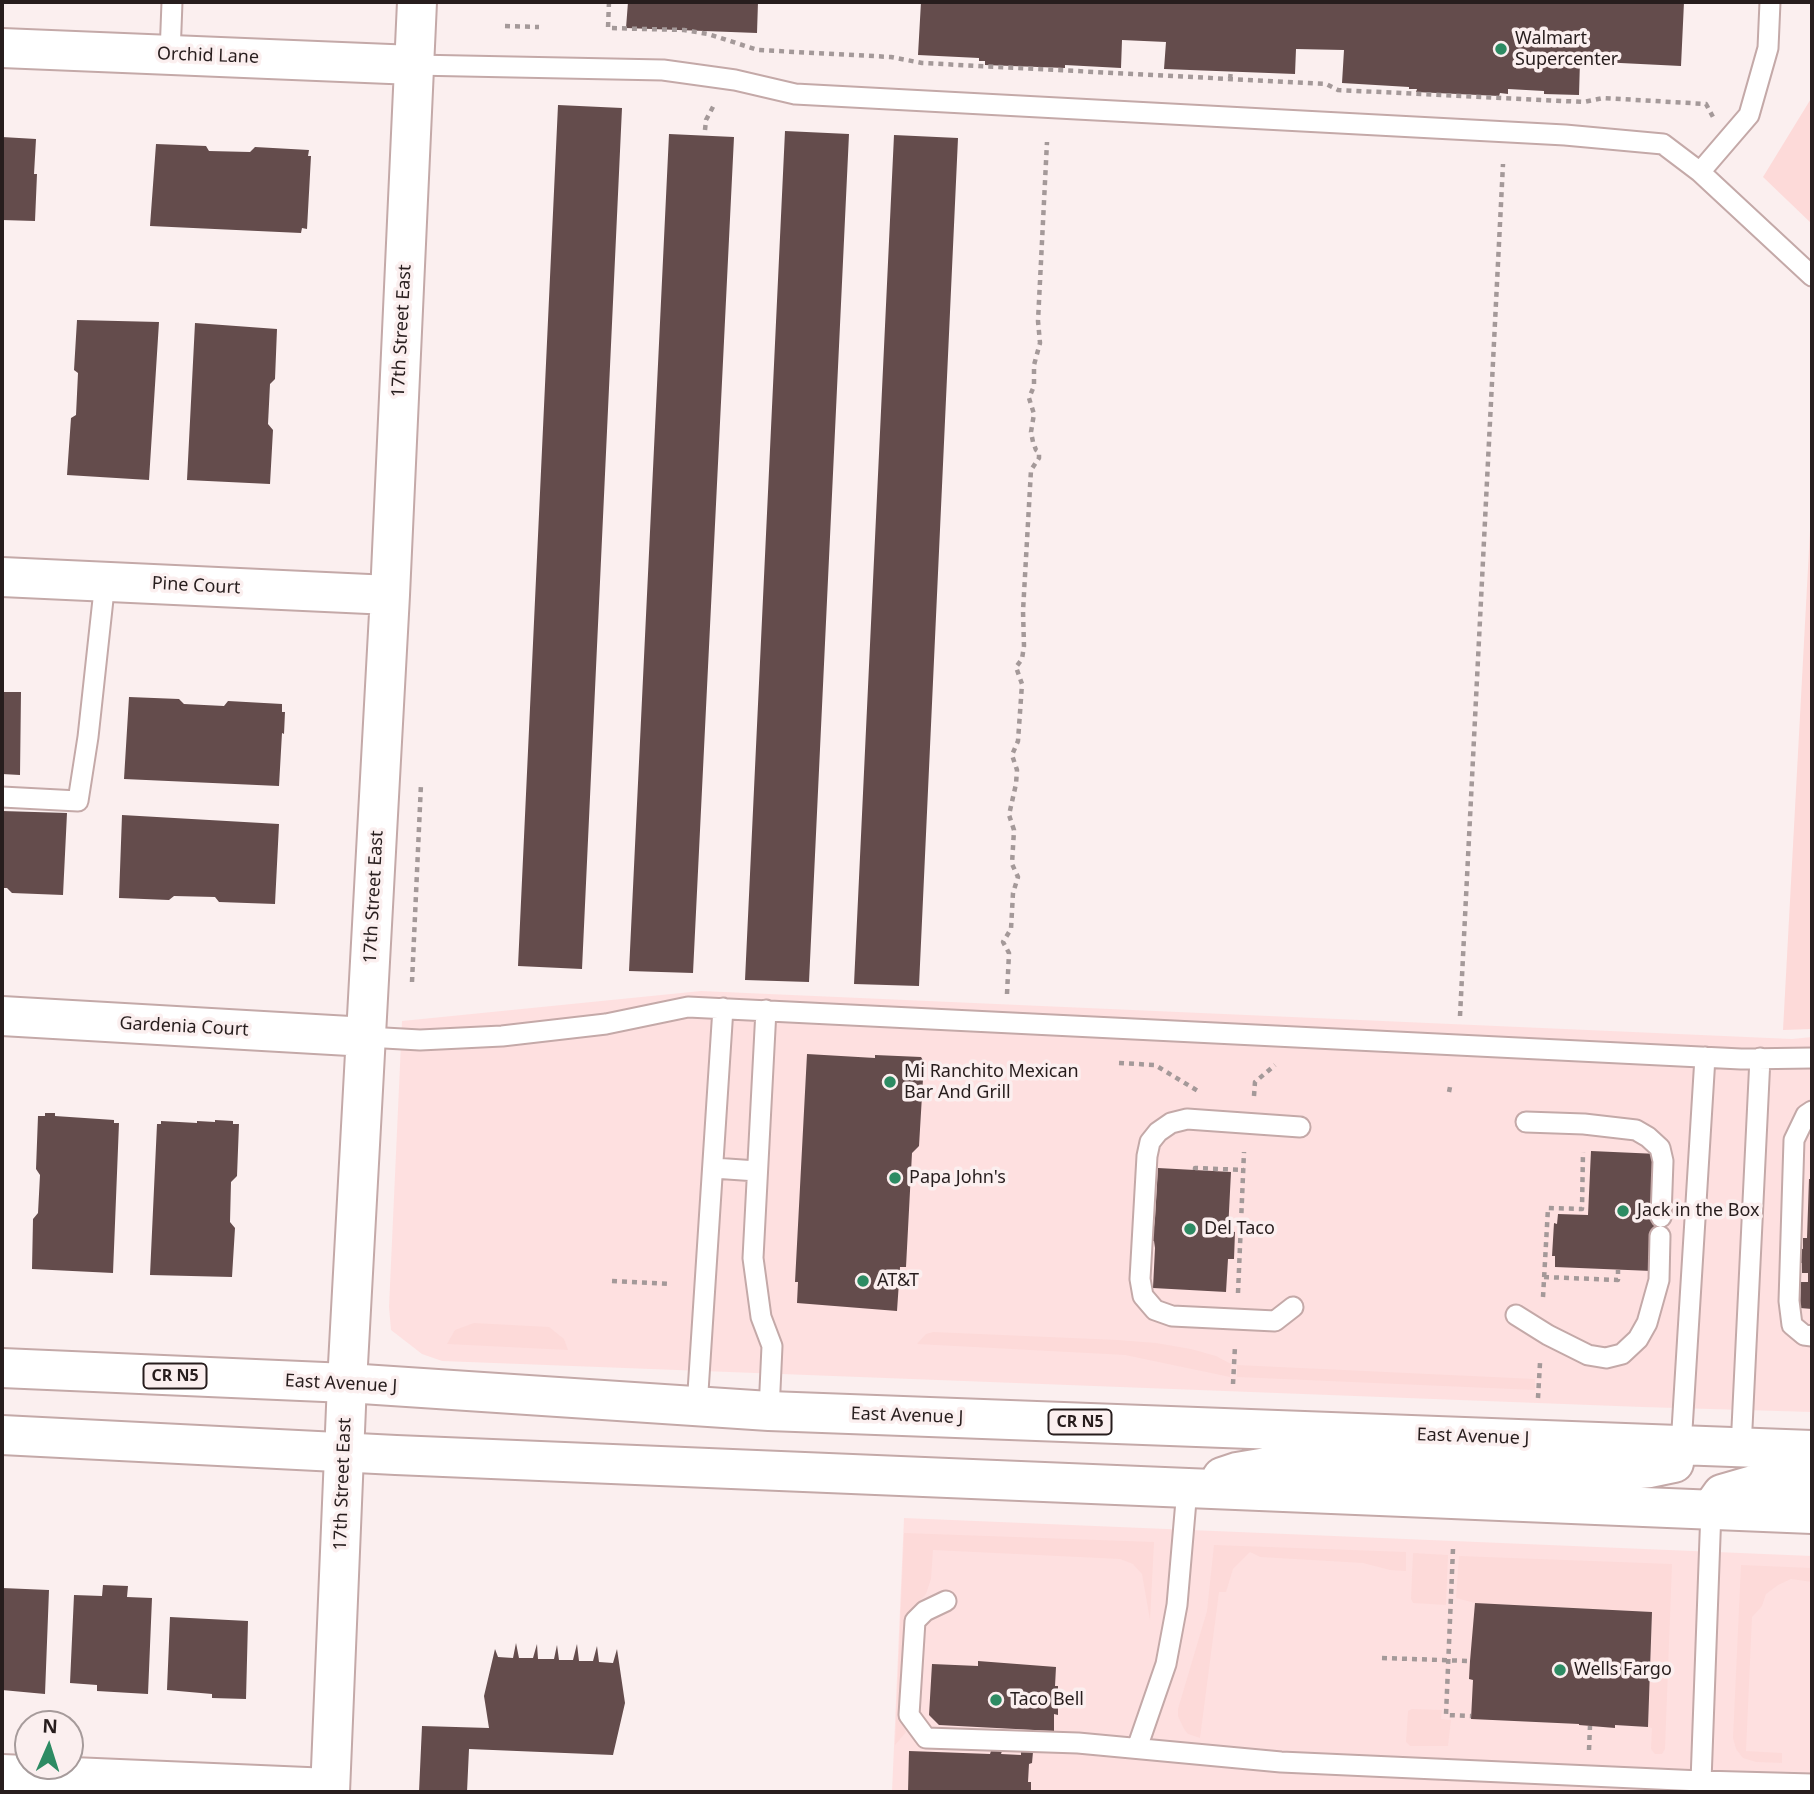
<!DOCTYPE html>
<html>
<head>
<meta charset="utf-8">
<style>
	body { margin:0 }
	#map { position:relative; width:1814px; height:1794px; overflow:hidden; background:#fbefef; font-family:"Noto Sans",sans-serif }
	canvas { display:block }
	.frame { position:absolute; inset:0; border:4px solid #271d1d; pointer-events:none }
	.north { position:absolute; left:14px; top:1710px; width:70px; height:70px; box-sizing:border-box; background:#fbefef; border:2px solid #a69b9b; border-radius:50%; rotate:3deg; font-size:19px; font-weight:700; line-height:28px; text-align:center; color:#271d1d }
	.north::after { content:''; display:block; margin:auto; width:24px; height:32px; background:#2d8b63; clip-path:polygon(50% 0,100% 100%,50% 72%,0 100%) }
</style>
</head>
<body>
<div id="map">
<canvas width="1814" height="1794"></canvas>
<div class="frame"></div>
<div class="north">N</div>
</div>
<script>
const ctx = document.querySelector('canvas').getContext('2d');
ctx.lineJoin = 'round';
function fillPath(path, color) { ctx.fillStyle = color; ctx.fill(path, 'evenodd'); }
const poly = rows => new Path2D(rows.map(r => 'M' + r).join(''));
function strokePath(path, color, width, dash) { ctx.strokeStyle = color; ctx.lineWidth = width; ctx.lineCap = dash ? 'butt' : 'round'; ctx.setLineDash(dash || []); ctx.stroke(path); }
function write(font, color, halo, rows, align = 'center') {
  ctx.font = font + ' "Noto Sans",sans-serif'; ctx.lineWidth = 7; ctx.setLineDash([]); ctx.textBaseline = 'middle'; ctx.strokeStyle = halo; ctx.fillStyle = color; for (const [text, x, y, turn = 0] of rows) {
    ctx.save(); ctx.translate(x, y); ctx.rotate((+turn || 0) * Math.PI / 180); ctx.textAlign = isNaN(turn) ? turn : align; if (halo) ctx.strokeText(text, 0, 0); ctx.fillText(text, 0, 0); ctx.restore();
  }
}
fillPath(poly([
	[701,991,1792,1039,1812,1037,1812,1412,1642,1407,442,1361,422,1354,391,1330,389,1307,402,1021],
	[904,1518,1812,1556,1812,1792,892,1792]
]), '#fee0e0');
fillPath(poly([
	[1812,97,1812,224,1763,177],
	[1812,494,1812,1029,1783,1030],
	[474,1323,549,1327,564,1339,568,1350,447,1344,455,1330],
	[933,1332,1118,1340,1156,1343,1191,1349,1216,1356,1231,1364,1230,1377,1125,1355,917,1344,926,1334],
	[1237,1365,1535,1379,1535,1390,1237,1377],
	[904,1533,1154,1542,1150,1620,1142,1574,1133,1564,1120,1559,933,1550,931,1579,926,1594,906,1615,900,1720,906,1732,895,1745],
	[1214,1545,1406,1552,1406,1571,1390,1570,1363,1563,1260,1557,1250,1552,1233,1569,1226,1592,1219,1592,1200,1738,1188,1734,1184,1729,1178,1716,1178,1709,1207,1611],
	[1413,1553,1448,1555,1446,1605,1413,1603,1411,1599],
	[1459,1556,1672,1564,1665,1749,1662,1754,1655,1754,1651,1749,1652,1728,1648,1727,1652,1612,1475,1603,1456,1598],
	[1741,1565,1812,1568,1812,1582,1791,1579,1778,1585,1766,1594,1762,1606,1752,1617,1746,1751,1782,1753,1782,1763,1756,1762,1743,1758,1736,1749,1733,1738],
	[1412,1709,1442,1710,1441,1719,1451,1720,1448,1746,1410,1746,1406,1742,1408,1711]
]), '#fddad9');
fillPath(poly([
	[628,2,758,2,757,33,626,28],
	[921,2,1684,2,1681,66,1580,61,1579,95,1544,94,1544,91,1508,89,1508,94,1500,93,1499,96,1416,92,1417,89,1409,89,1409,87,1342,83,1344,50,1296,49,1295,74,1164,69,1166,42,1122,40,1121,68,1065,65,1065,68,985,65,985,61,979,61,979,58,918,55],
	[558,105,622,108,582,969,518,966],
	[785,131,849,134,809,982,745,980],
	[669,134,734,137,693,973,629,971],
	[894,135,958,138,919,986,854,984],
	[2,137,36,139,34,174,37,174,35,221,2,220],
	[156,144,206,146,209,151,250,152,255,147,309,150,308,156,311,156,307,229,302,228,301,233,150,226],
	[77,320,159,322,149,480,67,475,71,418,76,415,78,373,74,370],
	[195,323,277,329,275,379,270,384,268,424,273,430,270,484,187,480],
	[2,692,21,692,20,775,2,774],
	[129,697,179,699,184,704,224,706,228,701,282,704,282,712,285,712,284,734,282,733,279,786,124,779],
	[2,811,67,813,63,895,12,893,7,888,2,888],
	[122,815,279,824,275,904,219,902,215,897,174,896,169,900,119,898],
	[807,1054,875,1058,875,1055,921,1057,924,1062,919,1146,912,1153,906,1267,900,1267,897,1311,797,1303,798,1282,795,1282],
	[45,1113,55,1113,55,1116,114,1120,114,1123,119,1123,113,1273,32,1269,33,1219,38,1213,40,1175,36,1169,38,1116,45,1116],
	[215,1120,233,1121,233,1124,239,1124,237,1176,231,1182,230,1222,235,1228,232,1277,150,1275,157,1124,161,1124,161,1121,197,1123,197,1121,215,1122],
	[1591,1151,1658,1154,1665,1218,1664,1236,1652,1271,1555,1267,1555,1256,1552,1256,1554,1223,1557,1224,1558,1214,1588,1215],
	[1158,1168,1231,1172,1228,1231,1235,1232,1234,1259,1228,1259,1226,1292,1153,1288,1155,1248,1154,1241,1150,1241,1151,1227,1154,1227,1155,1219],
	[1809,1179,1812,1179,1812,1309,1800,1308,1801,1282,1808,1282,1808,1273,1802,1273,1802,1263,1798,1263,1798,1248,1803,1249,1803,1238,1807,1238],
	[103,1585,128,1586,127,1597,152,1598,148,1694,97,1691,97,1685,70,1683,74,1595,102,1596],
	[2,1588,49,1590,45,1694,2,1690],
	[1475,1603,1652,1612,1648,1727,1615,1725,1615,1728,1579,1725,1579,1724,1471,1719,1473,1680,1469,1679,1470,1661],
	[170,1617,248,1621,246,1699,212,1698,212,1694,167,1690],
	[516,1643,519,1658,533,1658,537,1644,538,1659,554,1659,557,1645,559,1660,573,1660,577,1644,579,1661,593,1661,597,1646,599,1662,613,1663,617,1649,625,1703,613,1755,469,1749,467,1792,419,1792,422,1726,489,1728,484,1696,495,1649,498,1657,513,1658],
	[978,1661,1056,1667,1055,1686,1058,1686,1058,1692,1064,1692,1063,1707,1058,1708,1058,1715,1054,1714,1054,1731,939,1725,929,1715,932,1664,978,1666],
	[909,1751,990,1754,991,1751,1002,1751,1001,1754,1021,1755,1021,1752,1033,1752,1032,1763,1029,1764,1028,1782,1031,1782,1031,1792,908,1792]
]), '#644c4c');
const service = poly([
	[170,55,172,2],
	[414,65,663,70,735,80,795,94,1565,135,1663,144,1700,172,1812,276],
	[1700,172,1749,115,1768,48,1770,2],
	[2,797,78,801,88,737,105,581],
	[766,1010,753,1258,761,1317,772,1346,769,1411],
	[367,1037,420,1040,502,1036,606,1024,688,1007,1741,1059,1812,1058],
	[1812,1111,1806,1115,1794,1140,1789,1301,1792,1325,1804,1335,1812,1336],
	[1526,1122,1584,1124,1636,1130,1648,1137,1660,1148,1663,1161,1661,1217],
	[713,1168,757,1171],
	[1293,1307,1275,1321,1172,1316,1155,1310,1143,1296,1140,1279,1147,1156,1150,1142,1158,1132,1171,1123,1187,1119,1300,1127],
	[1516,1315,1548,1335,1588,1355,1606,1358,1622,1354,1638,1339,1647,1323,1659,1280,1660,1236],
	[697,1407,723,1008],
	[1681,1446,1705,1057],
	[1741,1448,1760,1058],
	[946,1601,925,1611,915,1621,909,1715,926,1738,1078,1743,1281,1762,1701,1781,1812,1784],
	[1137,1748,1166,1664,1177,1605,1187,1489],
	[1701,1781,1711,1510]
]);
const minor = poly([
	[2,48,414,65],
	[2,577,390,595],
	[2,1016,367,1037],
	[2,1774,330,1788],
	[330,1792,347,1383,390,595,417,2]
]);
const primary = poly([
	[2,1368,347,1383,769,1411,1812,1450],
	[2,1435,396,1455,1812,1514],
	[1222,1477,1237,1472,1285,1464,1607,1472,1650,1468,1674,1463],
	[1712,1508,1722,1494,1781,1477,1812,1476]
]);
strokePath(service, '#c4a9a8', 23);
strokePath(minor, '#c4a9a8', 42);
strokePath(primary, '#c4a9a8', 42);
strokePath(poly([
	[609,2,608,28,684,30,708,34,758,50,891,57,922,63,1326,84,1338,90,1584,102,1603,98,1706,104,1713,117],
	[505,26,539,27],
	[1230,79,1231,71],
	[705,130,706,120,714,105],
	[412,982,421,784],
	[1007,994,1009,953,1003,942,1011,929,1013,893,1018,877,1012,864,1014,830,1009,815,1016,784,1017,770,1012,755,1018,741,1022,684,1016,667,1022,659,1024,646,1023,611,1031,470,1039,458,1039,452,1036,450,1033,442,1031,432,1034,414,1029,398,1034,386,1034,365,1040,343,1038,321,1047,142],
	[1460,1016,1503,164],
	[1119,1063,1155,1065,1198,1091],
	[1449,1092,1450,1087],
	[1254,1096,1255,1082,1275,1065],
	[1195,1170,1195,1168,1244,1170],
	[1544,1277,1618,1280,1618,1270],
	[612,1281,671,1284],
	[1238,1293,1244,1152],
	[1543,1297,1548,1208,1582,1209,1583,1152],
	[1233,1384,1235,1346],
	[1538,1398,1540,1363],
	[1453,1549,1446,1715,1471,1716],
	[1382,1658,1470,1661],
	[1589,1750,1590,1726]
]), '#a49999', 4.5, [5, 5]);
strokePath(service, '#fff', 19);
strokePath(minor, '#fff', 38);
strokePath(primary, '#fff', 38);
for (const [x, y, r, color] of [
	[1501,49,7,"#2d8b63"],
	[890,1082,7,"#2d8b63"],
	[895,1178,7,"#2d8b63"],
	[1623,1211,7,"#2d8b63"],
	[1190,1229,7,"#2d8b63"],
	[863,1281,7,"#2d8b63"],
	[1560,1670,7,"#2d8b63"],
	[996,1700,7,"#2d8b63"]
]) { const dot = new Path2D(); dot.arc(x, y, r, 0, 2 * Math.PI); ctx.fillStyle = color; ctx.fill(dot); strokePath(dot, '#fbefef', 2.5); }
for (const [x, y, w] of [
	[175,1376,63],
	[1080,1422,63]
]) { const box = new Path2D(); box.roundRect(x - w / 2, y - 12.5, w, 25, 5); ctx.fillStyle = '#fbefef'; ctx.fill(box); strokePath(box, '#271d1d', 2); }
write('bold 16px', '#271d1d', null, [
	["CR N5",175,1376],
	["CR N5",1080,1422]
]);
write('18px', '#271d1d', '#fbefef', [
	["Walmart",1515,39],
	["Supercenter",1515,60],
	["Mi Ranchito Mexican",904,1072],
	["Bar And Grill",904,1093],
	["Papa John's",909,1178],
	["Jack in the Box",1637,1211],
	["Del Taco",1204,1229],
	["AT&T",877,1281],
	["Wells Fargo",1574,1670],
	["Taco Bell",1010,1700]
], 'left');
write('18px', '#271d1d', '#fbefef', [
	["Orchid Lane",208,56,2],
	["17th Street East",402,331,-87],
	["Pine Court",196,586,3],
	["17th Street East",374,897,-87],
	["Gardenia Court",184,1027,3],
	["East Avenue J",341,1384,3],
	["East Avenue J",907,1416,2],
	["East Avenue J",1473,1437,2],
	["17th Street East",343,1484,-88]
]);
</script>
</body>
</html>
